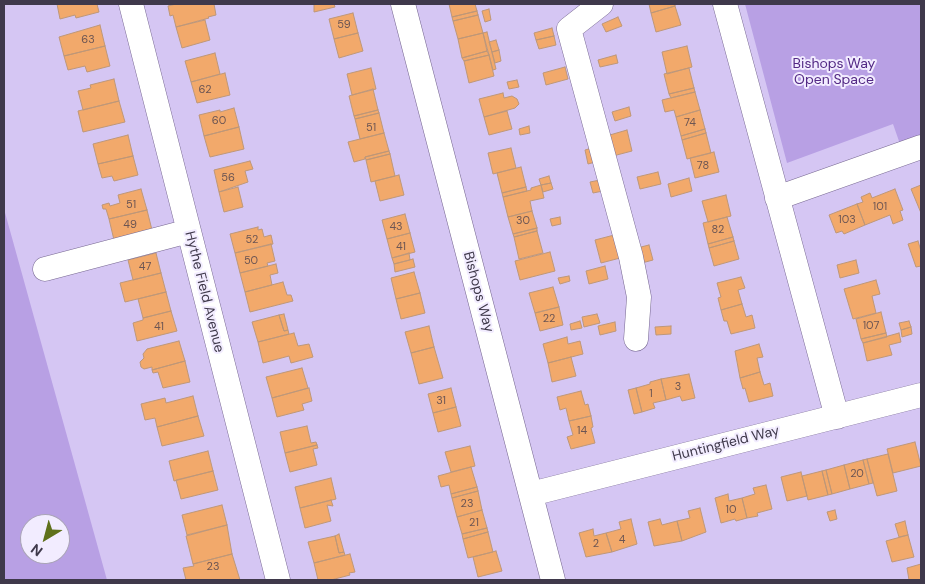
<!DOCTYPE html>
<html>
<head>
<meta charset="utf-8">
<style>
	body { margin:0 }
	#map { position:relative; width:925px; height:584px; overflow:hidden; background:#d5c6f3; font-family:"DM Sans",sans-serif }
	canvas { display:block }
	.frame { position:absolute; inset:0; border:5px solid #3f394b; pointer-events:none }
	.north { position:absolute; left:20px; top:514px; width:50px; height:50px; box-sizing:border-box; background:#f2ecff; border:1px solid #aaa4b7; border-radius:50%; rotate:217deg; font-size:14px; font-weight:700; line-height:20px; text-align:center; color:#3f394b }
	.north::after { content:''; display:block; margin:auto; width:18px; height:22px; background:#5f701c; clip-path:polygon(50% 0,100% 100%,50% 72%,0 100%) }
</style>
</head>
<body>
<div id="map">
<canvas width="925" height="584"></canvas>
<div class="frame"></div>
<div class="north">N</div>
</div>
<script>
const ctx = document.querySelector('canvas').getContext('2d');
ctx.lineJoin = 'round';
function fillPath(path, color) { ctx.fillStyle = color; ctx.fill(path, 'evenodd'); }
const poly = rows => new Path2D(rows.map(r => 'M' + r).join(''));
function strokePath(path, color, width, dash) { ctx.strokeStyle = color; ctx.lineWidth = width; ctx.lineCap = dash ? 'butt' : 'round'; ctx.setLineDash(dash || []); ctx.stroke(path); }
function write(font, color, halo, rows, align = 'center') {
  ctx.font = font + ' "DM Sans",sans-serif'; ctx.lineWidth = 4; ctx.setLineDash([]); ctx.textBaseline = 'middle'; ctx.strokeStyle = halo; ctx.fillStyle = color; for (const [text, x, y, turn = 0] of rows) {
    ctx.save(); ctx.translate(x, y); ctx.rotate((+turn || 0) * Math.PI / 180); ctx.textAlign = isNaN(turn) ? turn : align; if (halo) ctx.strokeText(text, 0, 0); ctx.fillText(text, 0, 0); ctx.restore();
  }
}
fillPath(poly([
	[745,4,921,4,921,137,900,144,893,124,787,163],
	[4,209,42,346,107,580,4,580],
	[30,524,60,524,60,554,30,554]
]), '#b8a0e4');
const building = poly([
	[57,4,97,4,99,12,76,18,75,15,60,19,57,4],
	[176,4,214,4,216,15,208,17,209,18,176,27,173,15,170,16,168,6,176,4],
	[314,4,334,4,335,7,314,12,314,4],
	[449,4,475,4,477,11,452,17,449,4],
	[649,4,675,4,675,6,651,13,649,4],
	[675,6,681,25,656,32,651,13,675,6],
	[489,9,491,20,485,22,482,11,489,9],
	[477,11,478,15,453,21,452,17,477,11],
	[353,13,358,33,334,39,329,19,353,13],
	[478,15,483,33,458,39,453,21,478,15],
	[618,17,622,26,606,32,602,24,618,17],
	[205,20,210,40,182,48,176,27,205,20],
	[100,25,105,46,64,56,59,37,100,25],
	[552,28,554,36,536,40,534,33,552,28],
	[487,32,496,69,493,70,483,33,487,32],
	[358,33,363,51,339,58,334,39,358,33],
	[483,33,487,51,462,58,458,39,483,33],
	[554,36,556,45,539,49,536,40,554,36],
	[496,40,499,50,492,52,489,42,496,40],
	[105,46,110,66,87,72,85,66,68,70,64,56,105,46],
	[687,46,692,67,667,74,662,52,687,46],
	[499,50,501,61,495,63,492,52,499,50],
	[487,51,489,55,464,61,462,58,487,51],
	[215,53,220,74,191,82,185,61,215,53],
	[489,55,494,76,469,83,464,61,489,55],
	[616,55,618,63,600,67,598,60,616,55],
	[565,67,568,79,546,85,543,73,565,67],
	[371,68,376,89,352,95,347,74,371,68],
	[689,68,694,88,669,94,664,74,689,68],
	[225,73,230,95,197,103,191,82,225,73],
	[114,79,119,101,83,110,78,91,91,88,90,85,114,79],
	[517,80,519,87,509,89,507,82,517,80],
	[694,88,695,92,671,98,669,94,694,88],
	[373,89,378,110,354,116,349,96,373,89],
	[695,92,700,110,676,117,674,110,665,112,662,100,695,92],
	[503,93,504,98,512,96,517,99,519,104,515,108,484,117,479,99,503,93],
	[119,101,125,122,83,132,78,111,119,101],
	[629,107,631,116,615,121,612,112,629,107],
	[234,108,239,127,204,136,199,115,220,110,220,112,234,108],
	[378,110,379,113,355,119,354,116,378,110],
	[700,110,705,129,681,136,676,117,700,110],
	[507,111,512,129,489,135,484,117,507,111],
	[379,113,384,133,360,139,355,119,379,113],
	[529,126,530,133,520,135,519,129,529,126],
	[239,127,244,149,210,157,204,136,239,127],
	[705,129,706,133,682,140,681,136,705,129],
	[627,130,632,151,609,157,603,137,627,130],
	[384,133,389,151,365,157,365,159,354,162,348,142,384,133],
	[706,133,711,153,687,159,682,140,706,133],
	[128,135,133,156,98,164,93,144,128,135],
	[596,147,599,161,588,164,585,150,596,147],
	[511,148,516,168,493,174,488,153,511,148],
	[389,151,390,154,366,160,365,157,389,151],
	[714,152,719,172,695,178,690,158,714,152],
	[390,154,395,176,371,182,366,160,390,154],
	[133,156,138,175,114,181,112,176,102,178,98,164,133,156],
	[250,161,253,169,245,171,248,182,219,192,214,170,250,161],
	[521,167,526,187,502,193,497,173,521,167],
	[658,172,661,184,640,189,637,177,658,172],
	[399,175,404,195,380,201,375,181,399,175],
	[549,176,551,183,541,185,539,179,549,176],
	[689,178,692,191,671,197,668,184,689,178],
	[600,180,603,191,593,193,590,182,600,180],
	[551,183,553,189,543,192,541,185,551,183],
	[541,185,544,198,530,201,532,211,508,217,503,197,531,190,531,188,541,185],
	[921,185,921,213,911,189,921,185],
	[238,187,243,207,224,212,219,192,238,187],
	[526,187,527,191,503,197,502,193,526,187],
	[141,189,147,210,109,219,106,209,103,209,102,205,109,203,110,206,120,203,118,195,141,189],
	[895,189,903,210,900,211,903,220,893,224,890,215,865,225,857,204,863,202,861,197,870,193,872,198,895,189],
	[726,195,731,216,708,222,702,201,726,195],
	[857,204,865,225,844,234,842,231,836,233,829,215,857,204],
	[147,210,152,230,114,240,109,219,147,210],
	[532,211,537,228,513,234,508,217,532,211],
	[405,214,410,233,387,239,382,220,405,214],
	[560,217,561,224,552,226,550,219,560,217],
	[727,217,733,237,708,244,703,223,727,217],
	[258,227,258,230,262,229,264,237,271,235,273,244,235,253,230,234,258,227],
	[537,228,537,231,514,237,513,234,537,228],
	[537,231,543,253,519,259,514,237,537,231],
	[410,233,415,252,392,258,387,239,410,233],
	[618,234,624,257,601,263,595,240,618,234],
	[733,237,734,241,709,248,708,244,733,237],
	[734,241,739,259,714,266,709,248,734,241],
	[918,241,921,251,921,266,916,267,908,244,918,241],
	[271,244,275,261,267,263,268,266,240,273,235,253,271,244],
	[649,245,653,260,638,264,633,249,649,245],
	[550,252,555,271,520,280,515,261,550,252],
	[156,253,161,273,133,280,128,260,156,253],
	[409,253,410,260,394,264,392,258,409,253],
	[413,259,415,267,395,272,394,264,413,259],
	[856,260,859,273,840,278,837,265,856,260],
	[276,264,278,273,270,275,272,285,245,292,240,273,276,264],
	[605,266,608,279,589,284,586,271,605,266],
	[414,272,420,293,396,299,391,278,414,272],
	[161,273,166,292,125,302,120,283,161,273],
	[569,276,570,281,560,284,558,278,569,276],
	[741,277,745,288,738,290,742,304,721,310,718,298,721,297,717,283,741,277],
	[876,280,880,294,872,296,876,313,853,319,844,289,876,280],
	[283,282,287,295,291,295,293,301,250,312,245,292,283,282],
	[553,287,559,307,535,313,529,293,553,287],
	[166,292,171,311,143,318,138,299,166,292],
	[420,293,425,313,401,319,396,299,420,293],
	[742,304,746,317,752,315,755,328,731,334,727,321,724,321,721,310,742,304],
	[559,307,563,325,540,331,535,313,559,307],
	[171,311,177,331,137,341,133,323,143,320,143,318,171,311],
	[881,312,886,333,861,339,856,319,881,312],
	[284,314,288,330,284,331,279,315,284,314],
	[597,314,600,323,584,327,582,317,597,314],
	[279,315,284,331,288,330,289,334,258,342,252,322,279,315],
	[580,321,582,328,571,330,570,324,580,321],
	[909,321,911,327,901,330,899,323,909,321],
	[615,322,616,331,600,335,598,326,615,322],
	[429,326,434,347,411,353,405,332,429,326],
	[671,326,671,334,656,335,655,327,671,326],
	[911,327,912,334,902,337,901,330,911,327],
	[294,333,298,346,309,344,313,357,291,363,289,356,263,363,258,342,294,333],
	[886,333,887,337,863,343,861,339,886,333],
	[899,333,901,342,889,345,892,355,867,361,863,343,899,333],
	[567,337,568,344,580,341,583,354,548,363,543,344,567,337],
	[179,341,185,361,152,370,152,367,144,369,141,367,140,362,144,358,143,354,147,349,179,341],
	[759,344,763,357,757,358,760,372,740,378,735,351,759,344],
	[434,347,443,378,419,384,411,353,434,347],
	[571,357,576,376,552,382,548,363,571,357],
	[185,361,190,382,163,388,158,372,153,373,152,370,185,361],
	[302,368,308,388,272,398,266,377,302,368],
	[760,372,764,385,770,383,773,396,749,402,745,388,743,389,740,378,760,372],
	[689,374,695,398,682,401,680,396,666,400,661,379,689,374],
	[661,379,666,400,653,403,655,408,642,412,636,388,650,384,650,382,661,379],
	[309,388,312,401,302,404,304,410,277,417,272,398,309,388],
	[451,388,456,407,433,413,428,394,451,388],
	[636,388,642,412,634,414,628,390,636,388],
	[581,391,585,405,588,404,591,416,569,421,566,408,560,410,557,397,581,391],
	[193,396,198,416,157,427,155,418,145,420,141,404,165,398,166,403,193,396],
	[456,407,461,426,438,432,433,413,456,407],
	[198,416,204,436,162,446,157,427,198,416],
	[591,416,593,427,591,428,595,443,571,449,567,437,573,435,569,421,591,416],
	[307,426,311,443,316,442,317,445,285,453,280,432,307,426],
	[915,442,921,466,893,473,887,449,915,442],
	[317,445,318,448,313,449,317,465,290,472,285,453,317,445],
	[470,446,475,466,451,472,445,452,470,446],
	[208,451,213,471,174,481,169,461,208,451],
	[888,454,897,491,877,496,867,459,888,454],
	[867,459,873,483,869,484,863,460,867,459],
	[863,460,869,484,850,489,844,465,863,460],
	[844,465,850,489,832,494,826,470,844,465],
	[471,467,477,487,451,494,449,485,441,487,438,476,471,467],
	[826,470,832,494,828,495,822,471,826,470],
	[213,471,218,490,181,499,176,480,213,471],
	[822,471,828,495,808,500,802,476,822,471],
	[801,472,807,496,787,501,781,477,801,472],
	[331,478,336,499,300,508,295,487,331,478],
	[766,485,772,509,757,513,758,516,747,518,742,498,755,494,753,488,766,485],
	[477,487,478,491,452,498,451,494,477,487],
	[478,491,482,510,457,517,452,498,478,491],
	[728,494,729,501,742,498,747,518,736,521,735,519,721,523,715,498,728,494],
	[331,500,333,506,327,505,331,521,305,528,300,508,331,500],
	[222,505,227,525,187,535,182,515,222,505],
	[700,508,706,532,682,541,677,521,690,518,688,511,700,508],
	[482,510,487,528,462,534,457,517,482,510],
	[835,510,837,519,830,521,827,512,835,510],
	[631,519,637,544,612,552,606,533,621,529,619,522,631,519],
	[660,519,662,525,677,521,682,541,654,546,648,522,660,519],
	[905,521,908,535,899,537,895,524,905,521],
	[227,525,232,554,193,564,186,536,227,525],
	[487,528,488,532,463,539,462,534,487,528],
	[593,529,594,536,606,533,612,552,586,557,579,533,593,529],
	[488,532,493,552,468,558,463,539,488,532],
	[339,534,344,552,339,553,335,536,339,534],
	[908,535,914,557,892,562,886,541,908,535],
	[335,536,339,553,344,552,345,555,314,563,308,542,335,536],
	[496,551,502,571,478,577,473,557,496,551],
	[232,554,240,580,186,580,183,568,194,566,193,564,232,554],
	[350,554,355,572,349,573,350,575,331,580,318,580,314,563,350,554],
	[921,564,921,580,909,580,907,568,921,564]
]);
fillPath(building, '#f2a96b');
strokePath(building, '#be9778', 1);
const minor = poly([
	[131,4,278,580],
	[403,4,553,580],
	[601,4,569,29,631,257,639,297,636,339],
	[725,4,837,417],
	[777,198,921,147],
	[45,269,189,231],
	[531,494,921,395]
]);
strokePath(minor, '#776891', 25);
strokePath(minor, '#fff', 24);
write('11px', '#6c5553', null, [
	["59",344,25],
	["63",88,40],
	["62",205,90],
	["60",219,121],
	["74",690,123],
	["51",371,128],
	["78",703,166],
	["56",228,178],
	["51",131,205],
	["101",880,207],
	["103",847,220],
	["30",523,221],
	["49",130,225],
	["43",396,227],
	["82",718,230],
	["52",252,240],
	["41",401,247],
	["50",251,261],
	["47",145,267],
	["22",549,319],
	["107",871,326],
	["41",159,327],
	["3",678,387],
	["1",651,394],
	["31",441,401],
	["14",582,431],
	["20",857,474],
	["23",467,504],
	["10",731,510],
	["21",474,523],
	["4",622,540],
	["2",596,544],
	["23",213,567]
]);
write('14px', '#532985', '#f2ecff', [
	["Bishops Way",834,64],
	["Open Space",834,80]
]);
write('14px', '#3f394b', '#f2ecff', [
	["Hythe Field Avenue",204,292,76],
	["Bishops Way",478,292,75],
	["Huntingfield Way",726,444,-14]
]);
</script>
</body>
</html>
